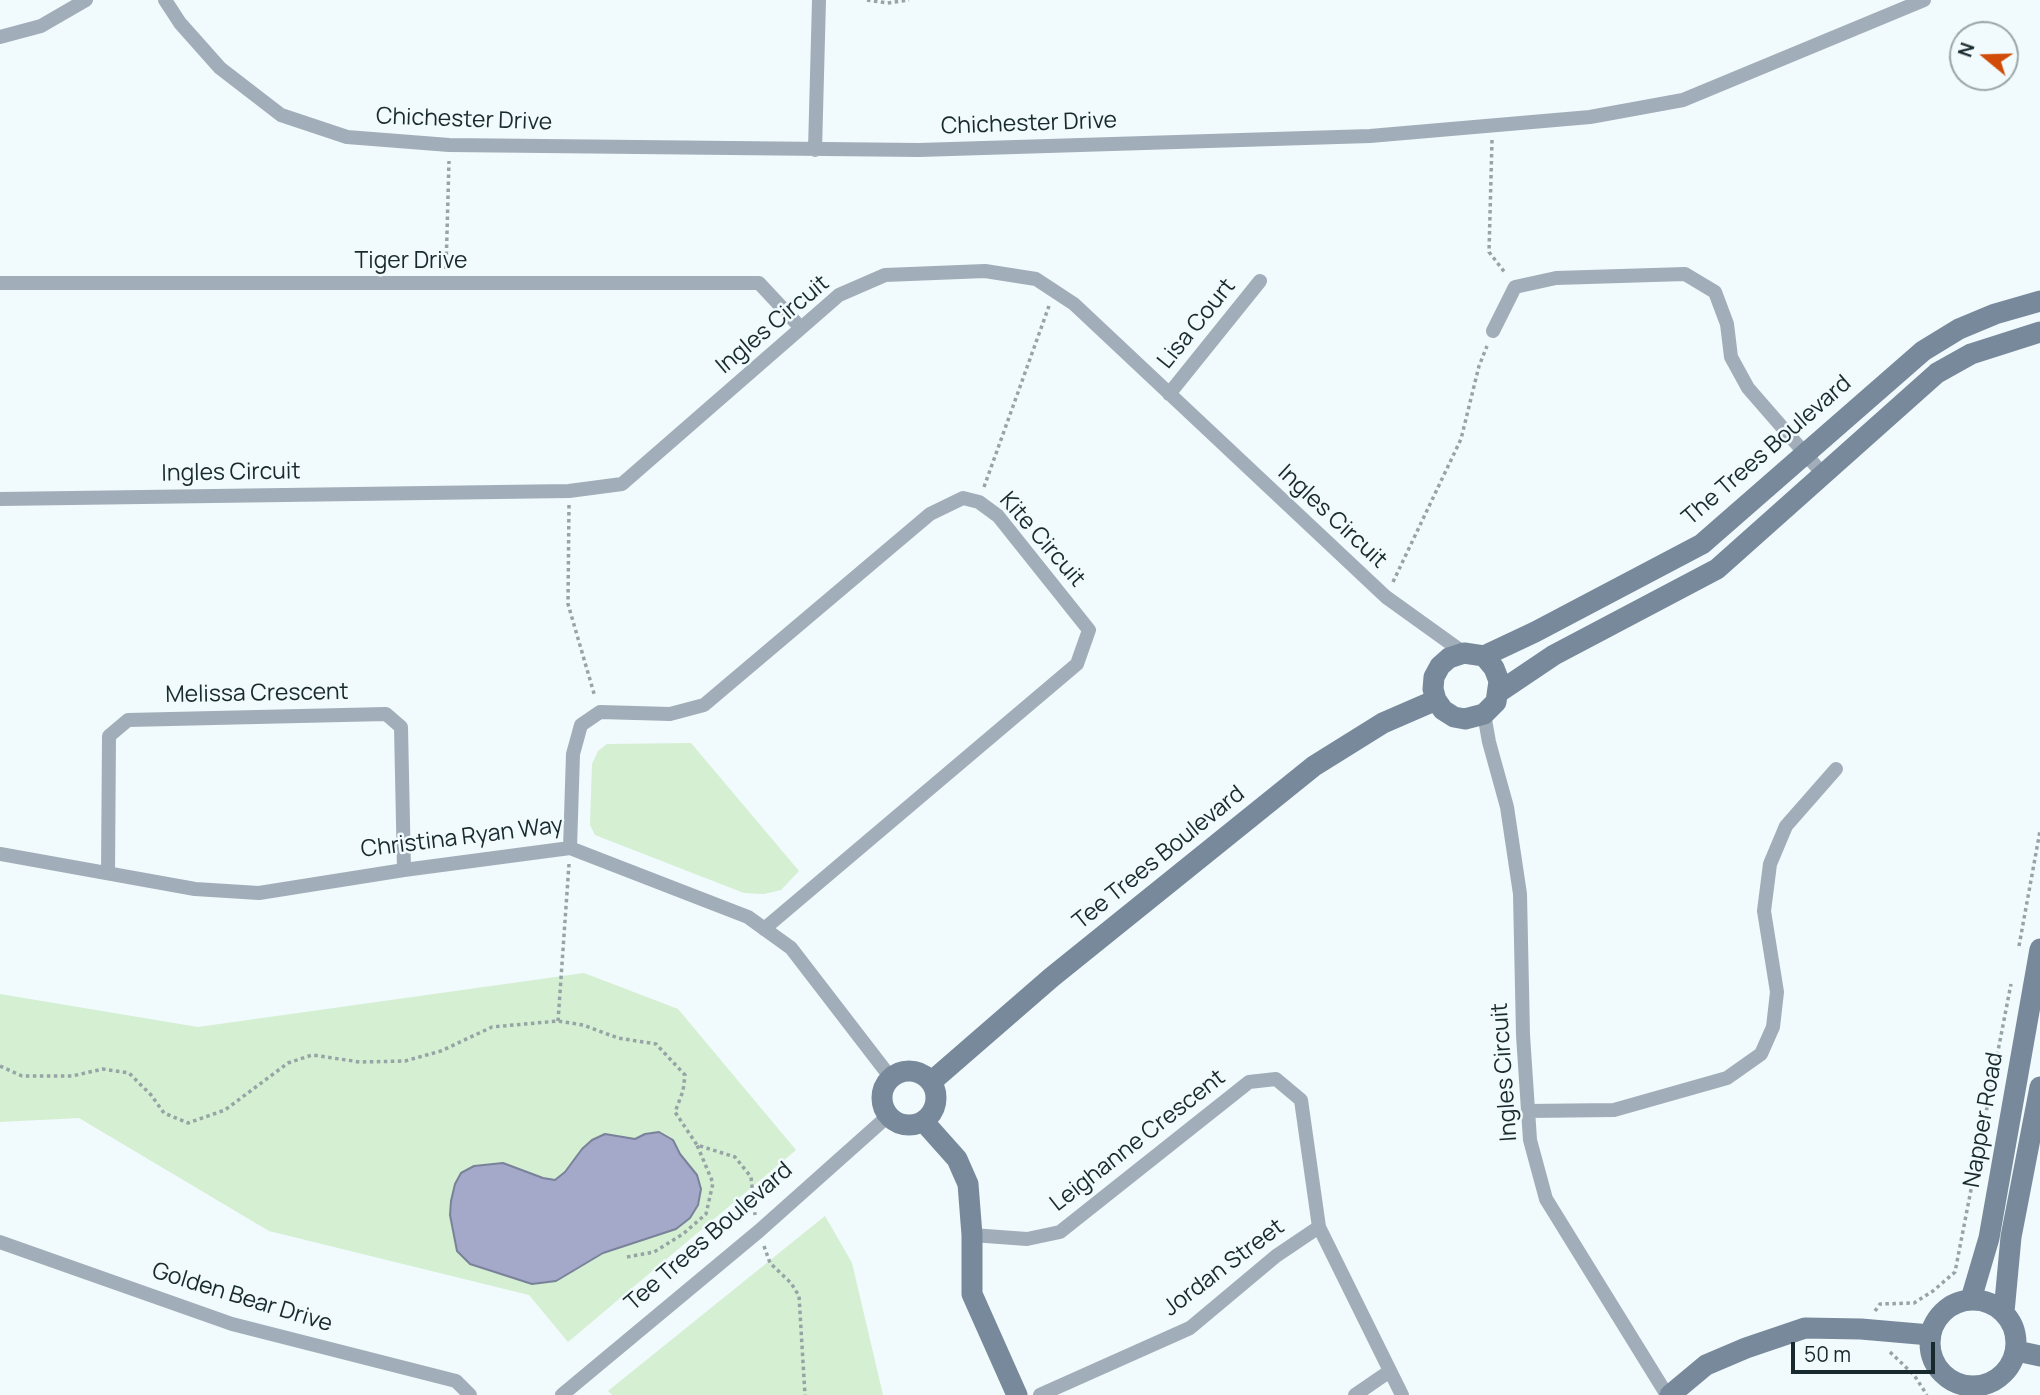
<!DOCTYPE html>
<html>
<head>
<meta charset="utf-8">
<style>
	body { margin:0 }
	#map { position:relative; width:2040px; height:1395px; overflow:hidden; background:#f1fafc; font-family:Manrope,sans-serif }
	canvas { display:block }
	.north { position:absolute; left:1949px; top:21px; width:70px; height:70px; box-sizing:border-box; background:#f1fafc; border:2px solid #9aa7a9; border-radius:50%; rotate:289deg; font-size:19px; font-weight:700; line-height:28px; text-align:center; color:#182a2d }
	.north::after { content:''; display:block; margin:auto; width:24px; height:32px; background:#d14c08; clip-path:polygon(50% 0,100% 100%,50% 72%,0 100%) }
	.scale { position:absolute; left:1791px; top:1342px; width:144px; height:32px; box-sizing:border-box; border:4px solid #182a2d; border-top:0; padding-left:9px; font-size:21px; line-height:24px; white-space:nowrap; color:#182a2d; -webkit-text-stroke:5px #f1fafc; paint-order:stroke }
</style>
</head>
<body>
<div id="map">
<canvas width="2040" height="1395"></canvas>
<div class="north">N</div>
<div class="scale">50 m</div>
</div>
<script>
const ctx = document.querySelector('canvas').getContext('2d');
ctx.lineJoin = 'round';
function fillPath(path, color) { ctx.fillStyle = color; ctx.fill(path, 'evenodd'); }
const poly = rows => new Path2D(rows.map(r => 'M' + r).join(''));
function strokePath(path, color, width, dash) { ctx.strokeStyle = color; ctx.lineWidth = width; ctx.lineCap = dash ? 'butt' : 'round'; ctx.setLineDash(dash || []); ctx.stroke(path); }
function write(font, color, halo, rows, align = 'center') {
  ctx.font = font + ' Manrope,sans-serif'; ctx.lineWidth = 5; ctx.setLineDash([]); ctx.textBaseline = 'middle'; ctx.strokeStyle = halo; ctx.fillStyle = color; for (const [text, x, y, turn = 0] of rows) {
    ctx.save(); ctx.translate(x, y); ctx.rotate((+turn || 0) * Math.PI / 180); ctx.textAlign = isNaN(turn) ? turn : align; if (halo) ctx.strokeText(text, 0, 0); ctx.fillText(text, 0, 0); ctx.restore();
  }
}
fillPath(poly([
	[691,743,799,871,781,890,764,894,744,893,595,835,590,825,592,764,598,751,607,744],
	[584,973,678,1009,796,1150,568,1342,529,1295,269,1231,79,1118,0,1122,0,994,198,1027],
	[825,1216,852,1263,883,1395,612,1395,608,1391]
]), '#d4efd2');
const water = poly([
	[659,1132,673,1140,680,1154,697,1175,701,1189,698,1205,690,1218,676,1229,603,1253,556,1281,532,1284,470,1264,457,1251,450,1215,451,1201,455,1184,461,1173,474,1166,503,1163,543,1178,555,1180,565,1172,582,1149,592,1140,605,1134,635,1139,645,1134,659,1132]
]);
fillPath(water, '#a4a8c9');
strokePath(water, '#7a829a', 2);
strokePath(poly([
	[867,0,887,3,909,0],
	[1492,140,1489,252,1506,274],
	[446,269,449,161],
	[984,487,1049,306],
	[569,505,568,604,595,697],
	[1393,582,1461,439,1479,366,1487,346],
	[2019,946,2040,831],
	[558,1021,569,864],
	[0,1066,22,1076,72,1076,103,1069,129,1073,151,1095,164,1113,188,1123,225,1110,288,1063,312,1055,360,1062,405,1061,441,1051,492,1027,558,1021,583,1025,618,1038,656,1044,685,1075,683,1091,675,1112,697,1145,735,1157,751,1177,755,1215],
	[764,1246,770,1263,791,1283,799,1296,805,1395],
	[627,1257,654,1252,683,1234,706,1214,713,1183,697,1145],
	[1875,1311,1880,1304,1914,1303,1933,1291,1955,1272,2011,984],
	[1890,1352,1914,1375,1927,1395]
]), '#97a4a6', 3.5, [3.5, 3.5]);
strokePath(poly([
	[165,0,180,23,220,68,281,115,347,137,449,145,919,150,1370,136,1590,117,1683,100,1924,0],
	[0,37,41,26,86,0],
	[815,150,819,0],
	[0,283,759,283,801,328],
	[1493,331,1515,287,1556,278,1685,274,1715,292,1727,324,1731,357,1748,388,1822,473],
	[1169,394,1260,281],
	[0,499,569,491,622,484,839,295,885,275,985,271,1036,279,1074,304,1386,597,1464,653],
	[1484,714,1489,742,1507,807,1520,894,1523,1035,1530,1140,1546,1199,1667,1395],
	[570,848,573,754,581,725,600,712,670,714,704,705,930,514,963,498,979,502,998,516,1089,630,1077,664,764,929],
	[0,854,195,889,259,893,404,870,570,848,748,917,791,948,891,1078],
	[108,873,109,736,128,720,386,714,401,727,404,870],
	[1528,1111,1614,1110,1727,1078,1761,1054,1773,1027,1777,992,1764,911,1770,864,1786,826,1836,769],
	[972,1235,1027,1239,1060,1232,1249,1082,1276,1079,1301,1100,1319,1227,1402,1395],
	[0,1242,232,1324,456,1381,470,1395],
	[562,1395,759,1231,888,1116],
	[1040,1395,1190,1328,1276,1256,1319,1227],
	[1355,1395,1390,1371]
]), '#a1adb9', 14);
strokePath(poly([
	[1464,653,1484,656,1494,668,1499,681,1496,702,1484,714,1465,719,1454,717,1443,710,1436,700,1433,689,1434,677,1440,666,1449,658,1464,653],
	[1484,656,1535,632,1702,544,1923,351,1959,329,1995,314,2040,301],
	[1499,692,1554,655,1717,569,1937,373,1971,354,2040,332],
	'882 1098a27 27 0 1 1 54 0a27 27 0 1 1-54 0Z',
	[931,1082,1052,977,1314,766,1383,723,1436,700],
	[924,1122,957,1159,968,1184,972,1235,972,1294,1017,1395],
	[1971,1299,1989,1238,2040,949],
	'1930 1343a43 43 0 1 1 86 0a43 43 0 1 1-86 0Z',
	[2004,1312,2011,1237,2040,1087],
	[2017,1351,2040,1356],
	[1670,1395,1706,1365,1746,1348,1805,1328,1861,1329,1930,1335]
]), '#77899a', 21);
write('23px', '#182a2d', '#f1fafc', [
	["Chichester Drive",464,120,2],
	["Chichester Drive",1029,124,-2],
	["Tiger Drive",411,262],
	["Lisa Court",1197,324,-51],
	["Ingles Circuit",773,325,-40],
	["The Trees Boulevard",1767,451,-41],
	["Ingles Circuit",231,473,-1],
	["Ingles Circuit",1332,517,43],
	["Kite Circuit",1042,540,49],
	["Melissa Crescent",257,694,-1],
	["Christina Ryan Way",462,838,-7],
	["Tee Trees Boulevard",1159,858,-39],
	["Ingles Circuit",1505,1072,-94],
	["Napper Road",1984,1120,-80],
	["Leighanne Crescent",1138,1141,-38],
	["Tee Trees Boulevard",709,1237,-41],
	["Jordan Street",1224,1268,-37],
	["Golden Bear Drive",242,1298,17]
]);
</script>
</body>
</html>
